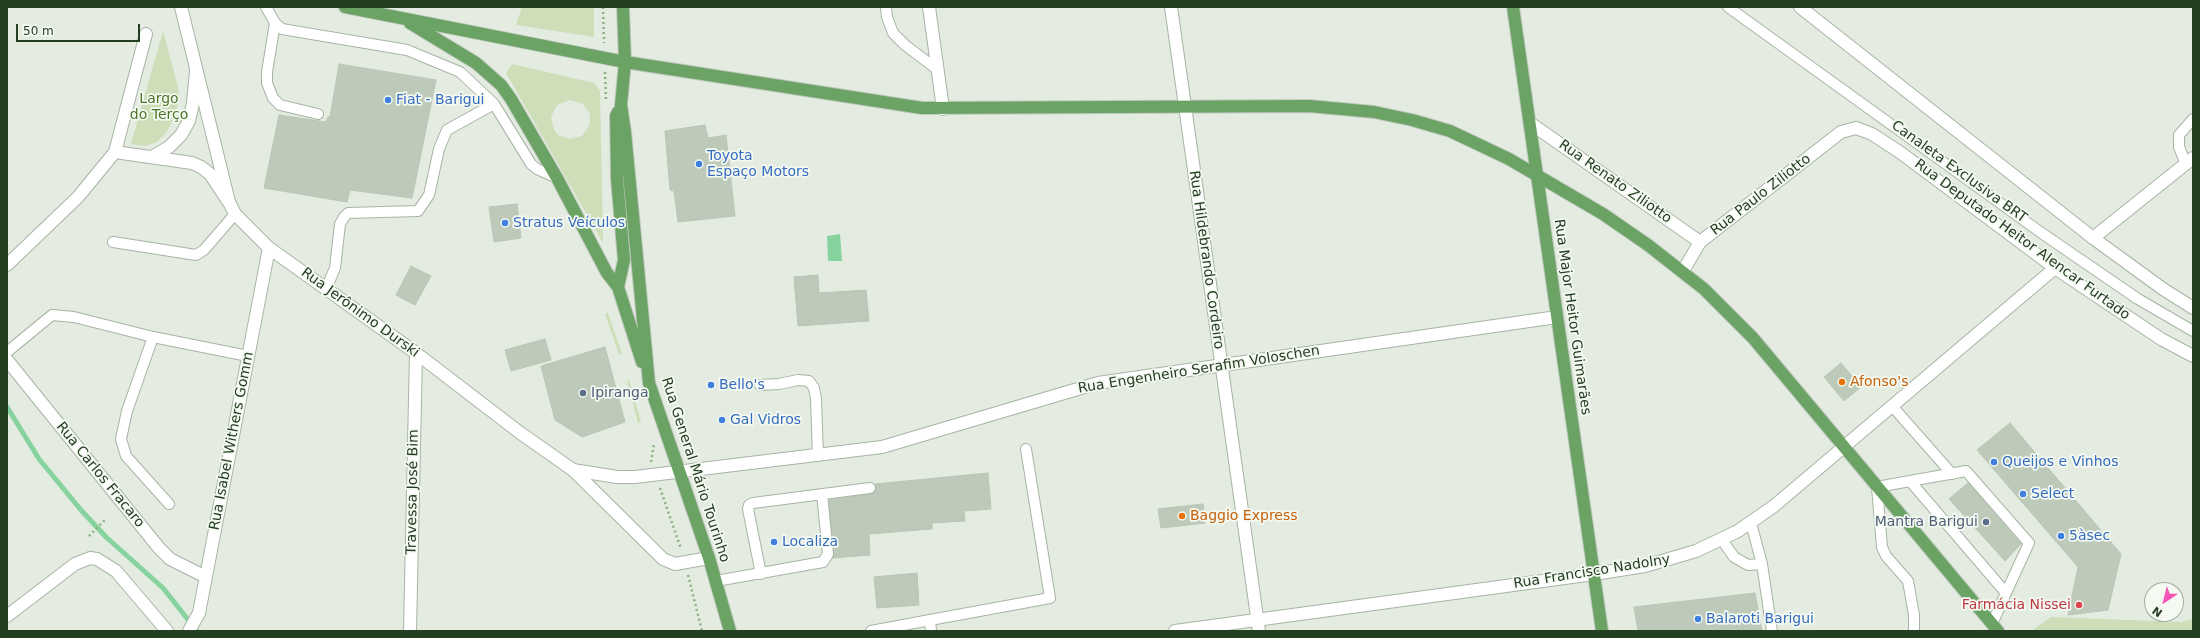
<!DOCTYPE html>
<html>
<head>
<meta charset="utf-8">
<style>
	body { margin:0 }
	#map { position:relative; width:2200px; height:638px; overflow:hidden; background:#e4ece1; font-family:"DejaVu Sans",sans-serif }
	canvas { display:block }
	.frame { position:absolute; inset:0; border:8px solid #243e21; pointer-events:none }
	.north { position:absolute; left:2144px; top:582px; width:40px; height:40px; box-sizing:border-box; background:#f4f9f2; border:1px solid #a1ae9e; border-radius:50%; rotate:215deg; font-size:11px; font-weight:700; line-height:16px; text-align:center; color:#243e21 }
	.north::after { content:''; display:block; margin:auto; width:14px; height:18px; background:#f655b5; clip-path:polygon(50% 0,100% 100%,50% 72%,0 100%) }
	.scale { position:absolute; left:16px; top:24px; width:124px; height:18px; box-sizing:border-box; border:2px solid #243e21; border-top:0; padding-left:5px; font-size:12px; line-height:14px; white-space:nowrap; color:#243e21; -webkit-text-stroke:3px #f4f9f2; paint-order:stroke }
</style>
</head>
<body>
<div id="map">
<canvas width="2200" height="638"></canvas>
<div class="frame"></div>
<div class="north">N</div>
<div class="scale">50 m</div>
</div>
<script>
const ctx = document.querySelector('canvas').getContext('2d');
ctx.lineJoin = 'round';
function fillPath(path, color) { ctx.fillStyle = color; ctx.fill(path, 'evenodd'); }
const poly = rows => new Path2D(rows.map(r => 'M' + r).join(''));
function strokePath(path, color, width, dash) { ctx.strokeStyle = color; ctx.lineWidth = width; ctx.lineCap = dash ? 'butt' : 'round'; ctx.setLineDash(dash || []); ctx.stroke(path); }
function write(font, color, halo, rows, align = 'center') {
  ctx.font = font + ' "DejaVu Sans",sans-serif'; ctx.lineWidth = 3.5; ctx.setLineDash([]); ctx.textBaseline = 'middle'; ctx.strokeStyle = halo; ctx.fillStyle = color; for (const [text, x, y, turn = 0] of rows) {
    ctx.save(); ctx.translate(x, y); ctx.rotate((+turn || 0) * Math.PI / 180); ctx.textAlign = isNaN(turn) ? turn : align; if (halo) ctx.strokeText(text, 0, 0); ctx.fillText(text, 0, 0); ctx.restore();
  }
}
fillPath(poly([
	[522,7,594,7,594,37,516,25],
	[163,31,178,87,179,99,175,116,166,133,157,142,145,146,131,144],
	[512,64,594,83,600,91,603,243,506,73],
	[570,100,583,104,590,114,590,120,589,126,582,136,570,139,558,135,554,130,551,117,557,105],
	[608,313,622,354,619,354,605,314],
	[629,380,641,422,638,423,627,381],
	[2051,617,2181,622,2193,619,2193,631,2031,631]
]), '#cedeb9');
fillPath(poly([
	[840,234,842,261,828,261,827,236]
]), '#87d39f');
strokePath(poly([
	[7,407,39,459,81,510,106,537,163,588,197,631]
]), '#87d39f', 5);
const building = poly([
	[339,64,436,80,412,198,350,190,347,202,264,188,279,115,326,122,328,117,330,117,339,64],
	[705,125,708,138,726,135,735,216,678,222,674,191,670,190,665,131,705,125],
	[517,204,521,238,494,242,489,207,517,204],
	[411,266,431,276,415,305,396,295,411,266],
	[818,275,819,293,866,290,869,321,798,326,794,277,818,275],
	[545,339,551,360,511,371,505,350,545,339],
	[605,347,625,422,582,437,555,420,541,366,605,347],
	[1841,363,1861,387,1844,401,1824,377,1841,363],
	[2010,423,2121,554,2108,610,2068,615,2078,567,1977,450,2010,423],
	[988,473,991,509,964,511,965,521,932,523,932,529,869,534,870,555,833,558,829,500,871,494,876,490,875,484,988,473],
	[1968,483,2021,544,2005,561,1949,499,1968,483],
	[1203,504,1205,523,1161,528,1158,509,1203,504],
	[917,573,919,605,877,608,874,577,917,573],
	[1755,593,1762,631,1638,631,1634,607,1755,593]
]);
fillPath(building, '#becab9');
strokePath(building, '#b8c6b3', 1);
const service = poly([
	[266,7,275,23,282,29,407,50,460,72,494,104,531,164,537,169,557,178],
	[886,7,887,17,893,33,905,45,938,70],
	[1728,7,2043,234,2138,299,2193,331],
	[275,23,267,72,267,83,273,98,280,105,318,114],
	[2186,164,2179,147,2179,135,2193,119],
	[113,242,196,255,204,250,235,214],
	[326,289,335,268,340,224,344,217,348,213,418,211,429,195,439,149,447,130,494,104],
	[153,337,127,411,121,439,126,456,169,504],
	[7,352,52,315,74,317,153,337,248,356],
	[760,385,779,384,798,380,809,381,814,388,816,399,818,455],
	[1893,407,1952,474],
	[1910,481,1966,471,2029,543,2006,593],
	[1751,523,1762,564,1772,631],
	[1722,540,1734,557,1748,565,1762,564],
	[761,574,748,509,749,505,753,503,870,488],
	[716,581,823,562,828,554,822,494],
	[930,620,1050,598,1026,449],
	[871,631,930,620,931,631],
	[1914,631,1914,615,1908,581,1886,556,1882,547,1877,487,1910,481,2006,593,1992,624]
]);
const minor = poly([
	[929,7,943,109],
	[1171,7,1259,631],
	[1530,123,1700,242],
	[115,152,192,163,201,167,210,174,228,201],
	[152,157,169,147,181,135,189,121,193,103,196,71],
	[2093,238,2193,158],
	[7,265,78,197,115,152,146,34],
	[7,360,159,548,170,559,206,577],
	[573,470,663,559,675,564,709,558],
	[7,616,75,564,90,558,97,559,116,571,167,631],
	[189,631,199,613,269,248],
	[410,631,416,353],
	[1175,631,1594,574,1645,566,1696,551,1738,531,1774,506,2055,268,1901,153,1872,134,1856,128,1841,132,1700,242,1683,271]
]);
const tertiary = poly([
	[181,7,229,202,235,214,269,248,416,353,519,432,573,470,617,477,635,477,882,447,1098,383,1557,317],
	[1800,7,2093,238,2163,289,2193,308],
	[2055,268,2161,339,2193,356]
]);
const primary = poly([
	[345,7,625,62,922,108,1309,106,1374,112,1412,120,1450,131,1509,159,1603,214,1648,245,1704,289,1753,338,1998,631],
	[623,7,625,62,621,105,625,132,649,383,709,558,730,631],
	[1513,7,1602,631],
	[410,23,476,63,501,85,511,99,557,178,607,273,618,287,642,362],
	[618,112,616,116,617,179,624,260,618,287]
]);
strokePath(service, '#a7b4a4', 12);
strokePath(minor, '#a7b4a4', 14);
strokePath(tertiary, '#a7b4a4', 14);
strokePath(primary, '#c2c9c1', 14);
strokePath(poly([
	[603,7,604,43],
	[605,72,606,101],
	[651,462,654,444],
	[660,488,681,549],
	[89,536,106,519],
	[688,575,702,631]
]), '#88b180', 2.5, [2, 3]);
strokePath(service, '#fff', 10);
strokePath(minor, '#fff', 12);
strokePath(tertiary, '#fff', 12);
strokePath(primary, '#6aa364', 12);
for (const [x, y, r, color] of [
	[388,100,4,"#3f7fe0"],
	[699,164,4,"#3f7fe0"],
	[505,223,4,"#3f7fe0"],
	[1842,382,4,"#e8710a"],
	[711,385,4,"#3f7fe0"],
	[583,393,4,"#5c6f8a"],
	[722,420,4,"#3f7fe0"],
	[1994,462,4,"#3f7fe0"],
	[2023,494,4,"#3f7fe0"],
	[1182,516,4,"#e8710a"],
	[1986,522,4,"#5c6f8a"],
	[2061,536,4,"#3f7fe0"],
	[774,542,4,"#3f7fe0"],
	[2079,605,4,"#e0444e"],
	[1698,619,4,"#3f7fe0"]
]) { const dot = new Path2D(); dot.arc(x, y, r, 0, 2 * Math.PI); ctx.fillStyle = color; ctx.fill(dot); strokePath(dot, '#f4f9f2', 1.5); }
write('14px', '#4c762a', '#f4f9f2', [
	["Largo",159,99],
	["do Terço",159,115]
]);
write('14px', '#366cbe', '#f4f9f2', [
	["Fiat - Barigui",396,100],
	["Toyota",707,156],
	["Espaço Motors",707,172],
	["Stratus Veículos",513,223],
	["Bello's",719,385],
	["Gal Vidros",730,420],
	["Queijos e Vinhos",2002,462],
	["Select",2031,494],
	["5àsec",2069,536],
	["Localiza",782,542],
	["Balaroti Barigui",1706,619]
], 'left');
write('14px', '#243e21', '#f4f9f2', [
	["Canaleta Exclusiva BRT",1959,172,36],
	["Rua Renato Ziliotto",1615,182,35],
	["Rua Paulo Ziliotto",1761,195,-38],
	["Rua Deputado Heitor Alencar Furtado",2022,240,36],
	["Rua Hildebrando Cordeiro",1206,260,82],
	["Rua Jerônimo Durski",360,313,36],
	["Rua Major Heitor Guimarães",1572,317,82],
	["Rua Engenheiro Serafim Voloschen",1199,370,-9],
	["Rua Isabel Withers Gomm",232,441,-79],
	["Rua General Mário Tourinho",695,470,72],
	["Rua Carlos Fracaro",100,475,51],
	["Travessa José Bim",413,492,-89],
	["Rua Francisco Nadolny",1592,572,-9]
]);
write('14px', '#c56008', '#f4f9f2', [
	["Afonso's",1850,382],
	["Baggio Express",1190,516]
], 'left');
write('14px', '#4e5e75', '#f4f9f2', [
	["Ipiranga",591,393],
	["Mantra Barigui",1978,522,"right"]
], 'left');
write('14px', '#be3a42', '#f4f9f2', [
	["Farmácia Nissei",2071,605]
], 'right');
</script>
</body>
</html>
